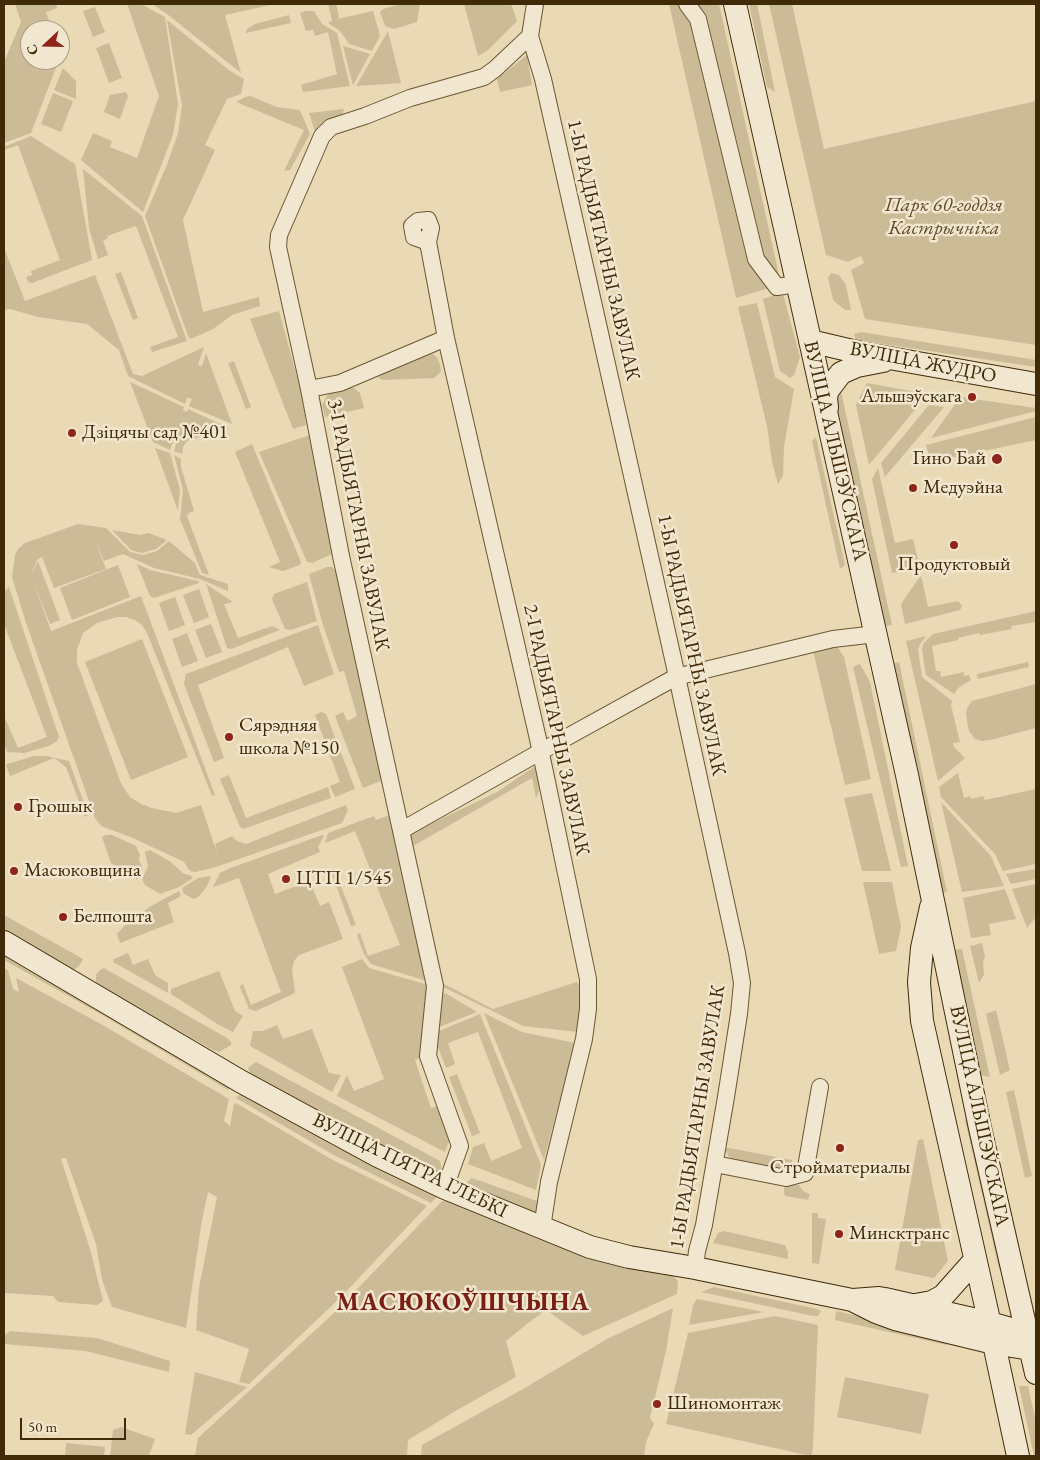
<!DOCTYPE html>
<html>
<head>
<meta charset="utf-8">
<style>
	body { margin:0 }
	#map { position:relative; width:1040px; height:1460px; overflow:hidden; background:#e9d9b5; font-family:"EB Garamond",serif }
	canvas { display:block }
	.frame { position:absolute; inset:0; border:5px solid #412a07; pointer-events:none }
	.north { position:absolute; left:20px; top:20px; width:50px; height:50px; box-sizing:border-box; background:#f1e6cf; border:1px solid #ab9b7f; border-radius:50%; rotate:249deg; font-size:14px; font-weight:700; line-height:20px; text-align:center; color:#412a07 }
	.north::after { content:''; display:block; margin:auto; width:18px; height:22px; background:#8f2418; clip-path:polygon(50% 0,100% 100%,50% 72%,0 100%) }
	.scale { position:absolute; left:20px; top:1418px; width:106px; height:22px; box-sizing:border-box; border:2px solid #412a07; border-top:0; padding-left:6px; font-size:15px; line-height:18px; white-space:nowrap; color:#412a07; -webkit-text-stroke:4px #f1e6cf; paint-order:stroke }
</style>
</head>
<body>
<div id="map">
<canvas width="1040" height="1460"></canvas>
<div class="frame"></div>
<div class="north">С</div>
<div class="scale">50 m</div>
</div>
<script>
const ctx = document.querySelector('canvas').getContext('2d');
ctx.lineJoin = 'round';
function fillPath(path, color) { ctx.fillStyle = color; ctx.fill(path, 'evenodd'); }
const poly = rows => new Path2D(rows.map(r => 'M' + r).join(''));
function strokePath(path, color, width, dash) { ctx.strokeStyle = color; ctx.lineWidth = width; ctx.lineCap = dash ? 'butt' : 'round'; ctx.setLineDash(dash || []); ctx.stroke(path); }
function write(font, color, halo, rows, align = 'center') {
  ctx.font = font + ' "EB Garamond",serif'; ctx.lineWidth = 5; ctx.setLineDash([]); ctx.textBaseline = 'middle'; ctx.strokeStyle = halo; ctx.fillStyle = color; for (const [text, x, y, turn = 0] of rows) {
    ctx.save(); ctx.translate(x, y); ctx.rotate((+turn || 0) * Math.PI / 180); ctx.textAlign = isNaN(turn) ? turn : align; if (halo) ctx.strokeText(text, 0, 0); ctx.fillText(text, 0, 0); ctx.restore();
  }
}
fillPath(poly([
	[15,4,56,4,57,8,46,12,53,30,30,30,30,60,59,60,31,133,4,143,4,62,21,22],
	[127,4,141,4,165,17,178,104,173,135,143,212,81,160,93,133,112,141,110,147,137,158,159,96],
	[152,4,270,4,270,5,225,15,241,73,167,14],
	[328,4,336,4,339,17,337,19,373,11,380,36,372,51,349,44,340,31,328,23,332,21],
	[401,4,420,4,417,22,394,29,385,26,380,12,383,9],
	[464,4,511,4,517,21,487,51,478,56],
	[669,4,684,4,686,6,772,287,736,298],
	[696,4,719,4,779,275,774,275,759,253],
	[749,4,757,4,775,92,767,87],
	[769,4,792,4,824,149,1036,101,1036,345,865,319,851,270,864,263,861,256,848,262,826,255],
	[95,7,105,32,93,37,83,11],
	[306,11,314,11,322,24,337,33,350,86,303,92,301,85,337,74,328,32,315,36,313,30,306,31,300,13],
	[289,15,291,23,246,33,247,29,255,24],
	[167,20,230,71,244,79,241,94,227,99,205,145,215,150,183,220,203,312,259,297,260,306,232,315,213,329,191,339,188,336,145,216,168,162,178,133,182,106],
	[388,31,401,83,356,86],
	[109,43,122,78,109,83,96,48],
	[343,46,370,54,353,85],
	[527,55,532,85,500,92,497,79],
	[63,68,76,81,76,99,54,90],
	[126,92,128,96,120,119,104,112,110,95],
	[53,93,73,101,61,132,41,124],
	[250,96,277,107,300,110,310,134,290,170,284,171,304,130,236,102,245,97],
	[344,109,342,117,316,135,309,113],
	[31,136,75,164,92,260,32,283,28,282,26,277,32,275,31,271,60,260,18,145,4,150,4,147],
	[83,169,142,216,187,341,152,352,150,347,178,337,136,226,107,236,108,238,103,241,108,255,98,259,89,228],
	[4,248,25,301,95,275,133,374,142,376,204,347,198,365,202,366,206,353,232,424,189,406,192,399,189,398,187,398,185,404,128,376,119,350,87,324,38,317,10,309,4,310],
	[121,272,138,318,133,320,115,274],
	[831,273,839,275,846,285,851,310,845,310,833,300,828,278],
	[777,294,783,294,800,357,794,375,790,378,780,371,763,299],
	[757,303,775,377,794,389,784,447,783,476,778,484,772,462,767,426,738,307],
	[279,311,303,399,306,425,293,429,250,319],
	[861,332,1036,360,1036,367,856,340,854,334],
	[428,351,437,357,440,365,441,372,434,378,383,380,379,378,378,373],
	[234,361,251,407,246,409,228,363],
	[130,382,184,407,183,410,187,412,188,409,229,428,187,441,183,447,182,454,174,451,178,437,174,439,170,450,153,442],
	[839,382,892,625,887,626,883,623,831,395],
	[867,383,928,394,869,465,856,405],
	[349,387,354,388,360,393,364,408,325,417,322,405,329,392],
	[960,397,1036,408,1036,411,931,438],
	[929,405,944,407,885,477,881,463],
	[1036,417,1036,440,931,462,926,445],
	[310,435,332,554,312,563,307,562,259,452],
	[816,437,845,565,840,569,812,441],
	[252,444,301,562,300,565,283,571,269,567,280,562,235,452],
	[155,448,170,453,180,490,178,511],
	[174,455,181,459,181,467,194,511,189,513,187,516,209,575,202,573,180,519,183,490],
	[878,468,895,543,913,539,920,568,892,573,872,479],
	[78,524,106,528,130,552,143,555,157,551,169,541,195,563,200,575,228,584,228,591,200,579,154,568,123,554,104,561,94,537,106,569,54,588,42,557,37,560,31,576,38,561,60,620,50,624,33,580,51,631,141,596,215,795,212,796,147,633,142,625,135,620,126,617,117,617,97,623,83,633,77,650,77,663,121,783,130,797,141,804,152,808,176,813,201,805,218,856,215,844,232,836,237,841,246,844,346,805,348,810,342,823,213,868,195,872,190,871,184,862,133,838,101,826,95,818,26,623,12,577,15,555,18,549,25,543],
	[112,530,140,535,148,533,165,539,166,541,156,549,142,553,131,550],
	[137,564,150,570,198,581,199,583,154,598,150,596],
	[118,565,130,597,72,620,60,588],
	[327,567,332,567,337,572,386,779,363,788,335,716,343,712,347,721,357,716,344,671,339,672,322,622,309,574],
	[921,575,928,607,958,601,962,606,960,610,905,624,901,604],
	[307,582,317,621,291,630,285,629,272,599,274,594],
	[206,584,233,602,224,604,238,638,272,626,280,630,231,649,227,648],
	[9,587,59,737,57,741,49,746,24,753,7,752,4,744,4,719,5,718,18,748,47,737,4,624,4,592],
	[199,589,209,617,194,623,183,595],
	[175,597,185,625,169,631,159,603],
	[1036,611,1036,622,1011,626,1012,629,980,635,979,633,958,638,958,640,932,646,936,671,940,671,941,677,964,672,964,676,969,675,971,680,958,688,954,694,926,675,922,650,923,644,933,634],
	[211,624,222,652,206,658,195,630],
	[318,625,334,674,304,686,288,647,198,685,224,758,214,762,184,684,186,674],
	[187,633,198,661,182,667,172,639],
	[926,636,920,644,918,650,922,677,952,701,951,705,960,742,953,743,954,747,965,758,938,781,906,641],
	[142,639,188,757,131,780,85,662],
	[836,645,844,657,871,779,845,785,813,651],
	[899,662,947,892,937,894,890,664],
	[1028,662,1029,667,978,679,977,674],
	[860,664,870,682,908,866,901,867,853,667],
	[1036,684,1036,728,990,740,982,741,975,739,969,731,966,715,967,708,972,701],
	[321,712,326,714,355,789,335,797,330,786,340,782,315,715],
	[34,756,46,756,69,761,88,814,87,816,85,817,66,767,54,758,10,776,6,765,7,764],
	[534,767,538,772,539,791,536,798,532,778,413,846,444,984,493,1009,577,982,582,991,578,1032,523,1026,439,985,410,836,414,832,497,792],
	[958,773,964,798,970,796,972,799,983,796,985,800,1036,789,1036,864,1003,871,995,854,941,797,939,787],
	[229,775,246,818,328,787,331,798,243,829,240,827,220,779],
	[872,793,891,871,862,871,844,798],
	[941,802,991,856,1004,886,962,892],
	[390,815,430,982,371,964,364,954,357,935,360,933,368,956,400,945,355,831,325,843,328,833,374,816,376,820],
	[106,835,112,835,136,846,140,855,139,861,141,864,142,869,137,880,111,863,102,837],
	[322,835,324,836,318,847,320,852,268,874,275,894,310,881,320,906,329,902,343,939,299,955,294,961,292,970,295,993,256,1011,249,1009,240,987,241,985,243,984,251,1005,281,992,239,878,213,887,220,873,228,869],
	[150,850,171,862,184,874,190,875,193,878,179,887,160,894,145,885,143,881,143,877,148,866,145,852],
	[334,868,356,925,351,926,330,869],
	[1036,869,1036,879,1011,884,1006,874],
	[209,876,211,877,206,888,198,897,194,899,184,894,182,888,198,878],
	[863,882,892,882,901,927,896,951,879,954],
	[1036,884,1036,917,1027,928,1012,889],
	[1005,889,1016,919,989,924,991,935,971,938,963,898],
	[179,891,181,896,168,903,174,922,120,943,117,934,126,924,151,906],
	[4,915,83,959,79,966,74,970,66,968,4,933],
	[982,943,985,957,983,962,984,975,979,983,970,946],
	[962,949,990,1077,980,1075,951,950],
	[4,950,235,1085,228,1090,104,1016,4,960],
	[128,953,133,965,148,959,155,975,168,983,168,993,113,962,114,959],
	[362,959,369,968,432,986,424,1056,415,1060,431,1108,441,1105,449,1141,445,1152,337,1096,347,1075,354,1091,384,1079,342,967],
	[4,968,8,970,13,989,19,992,16,978,99,1023,229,1099,224,1121,230,1126,234,1104,236,1103,331,1159,427,1206,340,1298,249,1384,239,1382,249,1349,196,1330,199,1288,217,1197,208,1192,202,1220,186,1328,112,1307,102,1280,96,1244,66,1158,61,1159,90,1249,103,1301,97,1305,58,1302,53,1296,4,1293],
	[104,968,227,1038,231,1042,231,1045,219,1052,213,1050,99,986,96,981,96,975,100,970],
	[219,971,235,1011,243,1016,233,1032,219,1025,171,994,171,989],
	[442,993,447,994,477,1012,439,1027,437,1024],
	[996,1010,1010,1070,1000,1075,986,1014],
	[484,1013,522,1032,575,1043,544,1160],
	[480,1014,541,1165,536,1190,468,1164,473,1147,484,1143,491,1161,522,1148,478,1032,448,1043,455,1064,446,1068,438,1047,439,1031],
	[277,1025,283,1039,312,1029,329,1073,341,1075,332,1092,250,1046,253,1031,263,1031],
	[256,1062,440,1161,442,1171,435,1174,251,1075,248,1068],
	[457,1074,480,1133,472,1136,449,1077],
	[1014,1090,1032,1176,1025,1178,1006,1092],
	[242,1093,334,1146,439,1195,431,1203,332,1154,236,1098],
	[969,1118,1004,1268,999,1269,965,1120],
	[923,1139,948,1261,934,1278,895,1270,918,1140],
	[724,1147,792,1160,792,1168,785,1171,737,1161,729,1157],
	[472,1178,537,1201,538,1207,537,1210,533,1212,469,1189,467,1182],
	[785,1181,788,1185,799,1185,803,1191,810,1194,808,1200,785,1196,784,1192],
	[448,1200,598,1261,672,1275,677,1280,678,1284,677,1294,583,1336,546,1310,528,1323,506,1341,516,1377,457,1410,408,1440,407,1456,195,1456,198,1438,335,1312,442,1201],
	[812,1213,818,1213,818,1218,826,1219,819,1264,812,1263],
	[724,1231,785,1245,788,1252,788,1259,713,1243,718,1233],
	[714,1287,817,1309,821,1311,818,1316,813,1316,701,1292],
	[697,1299,764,1312,689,1325,693,1305],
	[673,1308,666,1351,650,1418,654,1424,646,1442,644,1456,421,1456,422,1445,523,1389,607,1339],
	[836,1311,854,1315,942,1341,948,1343,947,1345,835,1320],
	[775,1316,818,1325,813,1448,811,1456,666,1424,688,1333],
	[10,1331,97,1338,170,1361,169,1372,86,1351,4,1344,4,1336],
	[195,1372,247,1387,191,1435,185,1434],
	[845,1377,929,1394,921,1434,837,1417],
	[1019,1386,1028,1386,1036,1422,1036,1456,1034,1456],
	[121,1427,155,1439,149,1456,110,1456,113,1430],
	[66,1443,105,1447,104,1456,65,1456]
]), '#ccbb97');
const street = poly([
	[687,4,698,19,756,259,777,287,796,284],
	[530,36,543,79,674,663,737,953,742,983,739,1014,726,1097,704,1225,697,1251,695,1268],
	[428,242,414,237,412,226,418,221,428,220,431,228,428,242,446,338,538,739,588,979,588,1009,584,1039,549,1182,542,1228],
	[309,389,340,383,446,338],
	[402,830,540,752,676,677,833,639,876,634],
	[715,1164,786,1178,805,1173,820,1087],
	[445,1188,460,1146,428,1056,435,986,341,556,309,389,278,247,279,235,322,136,331,127,365,116,410,98,484,77,495,69,530,36,535,4]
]);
const secondary = poly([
	[735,4,907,775,980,1128,1036,1373],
	[810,341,861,353,1036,384],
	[827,408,826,397,828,390,841,373,857,366,883,361],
	[931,907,922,948,919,982,922,1021,987,1311,1018,1456],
	[4,942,240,1081,378,1156,445,1188,590,1247,629,1257,695,1268,852,1300,876,1312,895,1319,994,1343,1036,1350],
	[853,1300,879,1298,885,1299,990,1323,1036,1336],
	[915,1305,932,1302,943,1296,975,1260]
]);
strokePath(street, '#6b5632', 18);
strokePath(secondary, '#412a07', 24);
strokePath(street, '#f1e6cf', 16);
strokePath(secondary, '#f1e6cf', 22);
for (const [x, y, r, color] of [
	[972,397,5,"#8f2418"],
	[72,433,5,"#8f2418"],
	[997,459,6,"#8f2418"],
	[913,488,5,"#8f2418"],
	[954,545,5,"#8f2418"],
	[229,737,5,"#8f2418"],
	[18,807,5,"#8f2418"],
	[14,871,5,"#8f2418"],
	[286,879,5,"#8f2418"],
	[63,917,5,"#8f2418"],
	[840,1148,5,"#8f2418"],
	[839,1234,5,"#8f2418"],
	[657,1404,5,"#8f2418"]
]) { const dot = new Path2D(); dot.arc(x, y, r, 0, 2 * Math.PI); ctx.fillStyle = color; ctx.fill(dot); strokePath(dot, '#f1e6cf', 2); }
write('italic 20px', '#5d4724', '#f1e6cf', [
	["Парк 60-годдзя",944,206],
	["Кастрычніка",944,229]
]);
write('20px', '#412a07', '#f1e6cf', [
	["1-Ы РАДЫЯТАРНЫ ЗАВУЛАК",603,250,77],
	["ВУЛІЦА ЖУДРО",923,363,11],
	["ВУЛІЦА АЛЬШЭЎСКАГА",835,451,77],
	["3-І РАДЫЯТАРНЫ ЗАВУЛАК",358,525,79],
	["1-Ы РАДЫЯТАРНЫ ЗАВУЛАК",691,645,78],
	["2-І РАДЫЯТАРНЫ ЗАВУЛАК",556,730,78],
	["ВУЛІЦА АЛЬШЭЎСКАГА",979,1116,78],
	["1-Ы РАДЫЯТАРНЫ ЗАВУЛАК",698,1117,-81],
	["ВУЛІЦА ПЯТРА ГЛЕБКІ",410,1166,26]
]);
write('20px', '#412a07', '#f1e6cf', [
	["Альшэўскага",962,397,"right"],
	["Дзіцячы сад №401",82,433],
	["Гино Бай",986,459,"right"],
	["Медуэйна",923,488],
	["Продуктовый",954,565,"center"],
	["Сярэдняя",239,726],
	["школа №150",239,749],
	["Грошык",28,807],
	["Масюковщина",24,871],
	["ЦТП 1/545",296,879],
	["Белпошта",73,917],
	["Стройматериалы",840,1168,"center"],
	["Минсктранс",849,1234],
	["Шиномонтаж",667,1404]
], 'left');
ctx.letterSpacing = '1px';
write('bold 25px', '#7a1f14', '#f1e6cf', [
	["МАСЮКОЎШЧЫНА",463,1303]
]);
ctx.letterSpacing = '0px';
</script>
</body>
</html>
